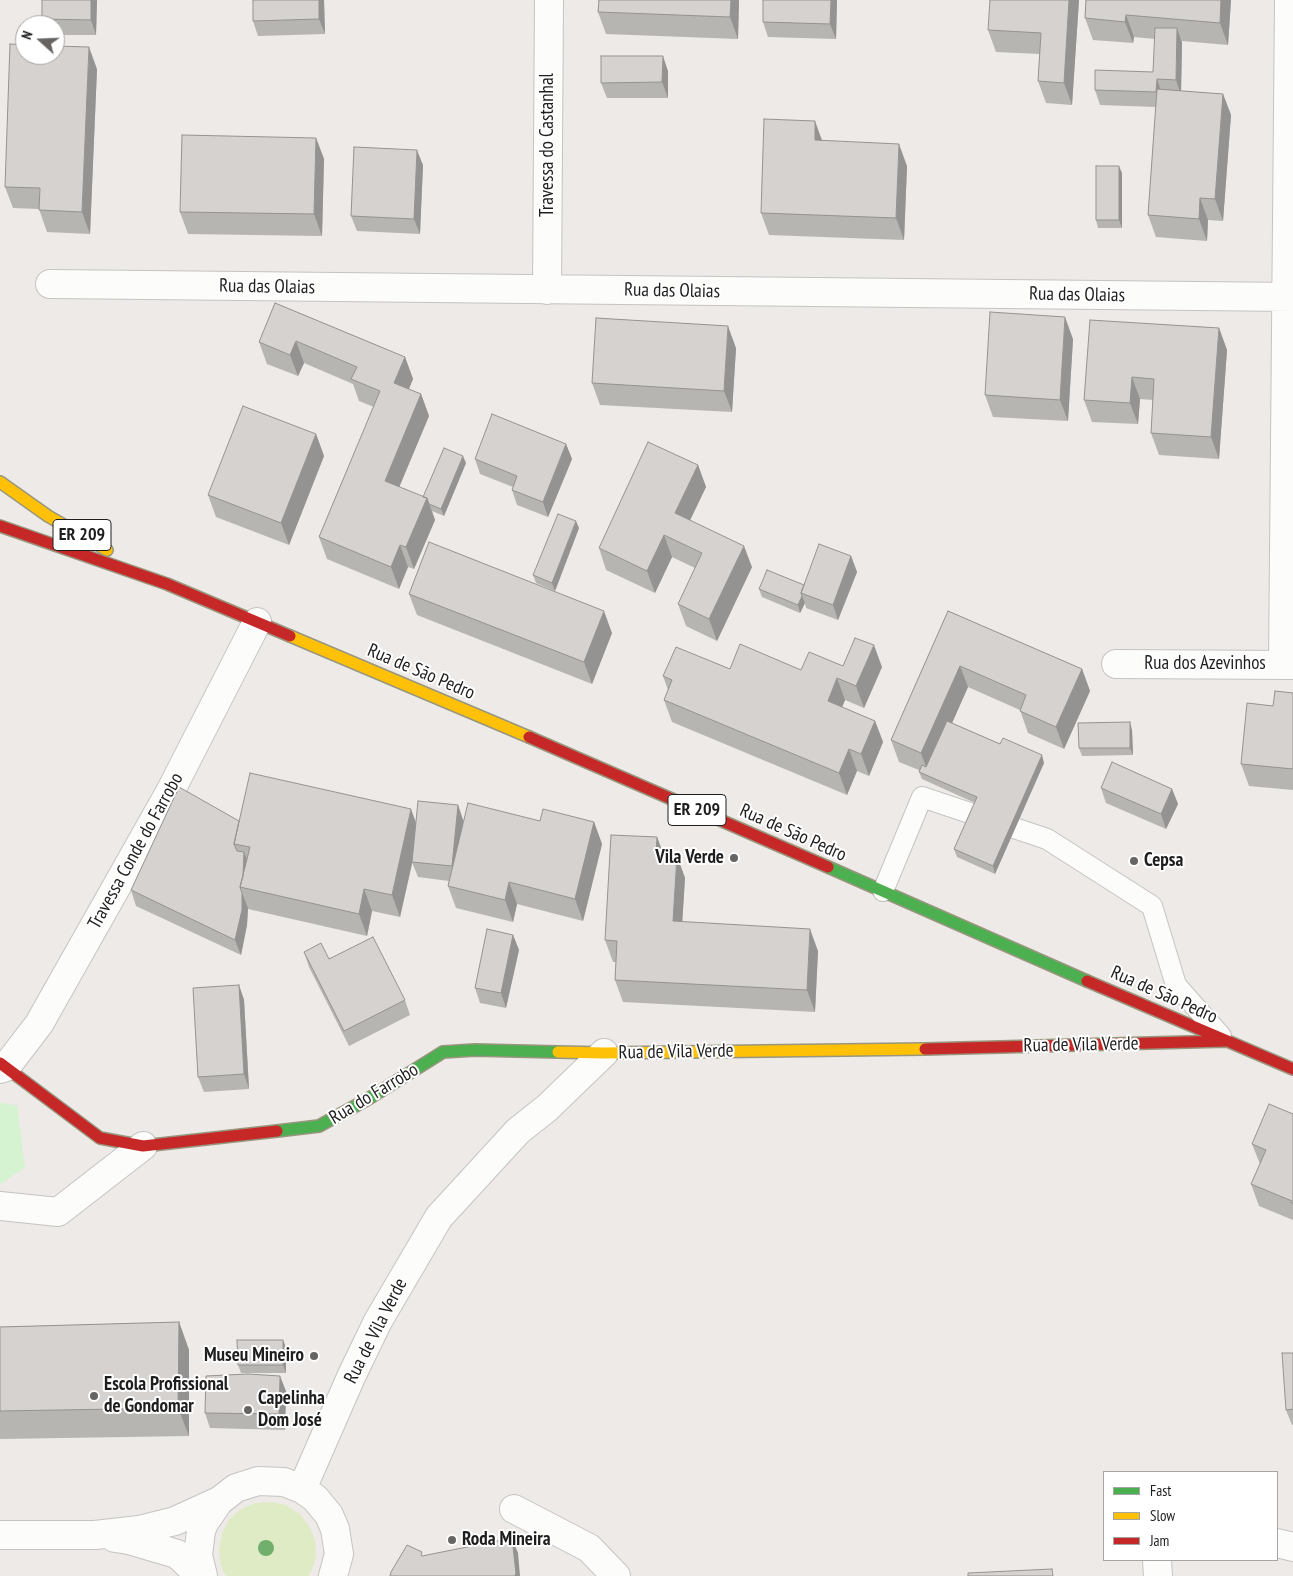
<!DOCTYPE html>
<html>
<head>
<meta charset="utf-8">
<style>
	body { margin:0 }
	#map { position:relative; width:1293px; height:1576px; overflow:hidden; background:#edeae7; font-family:"PT Sans Narrow",sans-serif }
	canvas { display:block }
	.legend { position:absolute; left:1103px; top:1471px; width:175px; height:90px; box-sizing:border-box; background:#fff; border:1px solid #a5a5a5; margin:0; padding:6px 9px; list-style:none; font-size:15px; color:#1e1e1e }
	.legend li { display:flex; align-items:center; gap:10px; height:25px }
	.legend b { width:25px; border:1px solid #a5a5a5 }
	.north { position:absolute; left:15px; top:15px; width:50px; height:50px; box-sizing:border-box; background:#fff; border:1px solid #a5a5a5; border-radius:50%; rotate:290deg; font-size:14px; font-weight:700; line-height:20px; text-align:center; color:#1e1e1e }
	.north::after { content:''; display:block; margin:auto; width:18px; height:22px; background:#666564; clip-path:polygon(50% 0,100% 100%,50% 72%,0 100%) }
</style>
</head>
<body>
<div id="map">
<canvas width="1293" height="1576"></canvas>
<ul class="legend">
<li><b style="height:6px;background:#4caf50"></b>Fast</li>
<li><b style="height:6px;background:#ffc107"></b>Slow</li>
<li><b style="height:6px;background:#c62828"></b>Jam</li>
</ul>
<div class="north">N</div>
</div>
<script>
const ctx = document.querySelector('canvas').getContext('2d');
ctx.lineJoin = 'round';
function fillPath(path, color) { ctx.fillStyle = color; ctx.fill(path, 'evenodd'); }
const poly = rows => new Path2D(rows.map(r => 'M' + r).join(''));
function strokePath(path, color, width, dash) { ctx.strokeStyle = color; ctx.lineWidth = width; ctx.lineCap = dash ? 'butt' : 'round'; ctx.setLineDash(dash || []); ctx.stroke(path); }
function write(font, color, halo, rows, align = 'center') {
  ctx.font = font + ' "PT Sans Narrow",sans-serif'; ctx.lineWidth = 4; ctx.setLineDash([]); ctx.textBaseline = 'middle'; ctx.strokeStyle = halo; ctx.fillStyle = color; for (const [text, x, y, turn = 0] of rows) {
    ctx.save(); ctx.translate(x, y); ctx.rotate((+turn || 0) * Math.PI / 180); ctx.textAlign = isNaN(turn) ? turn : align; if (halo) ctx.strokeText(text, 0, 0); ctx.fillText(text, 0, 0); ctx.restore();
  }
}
fillPath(poly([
	[271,1502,286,1505,300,1514,309,1526,315,1541,316,1557,311,1572,308,1576,226,1576,221,1567,219,1550,222,1534,229,1520,241,1509,255,1503]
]), '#deebc4');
fillPath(poly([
	[0,1103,17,1105,25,1168,0,1184]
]), '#d5f3d1');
const lane = poly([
	[883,891,922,797,1047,839,1152,906,1176,985,1221,1036]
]);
const street = poly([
	[50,284,1293,297],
	[547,290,549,0],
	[1116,664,1293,665],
	[1283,665,1289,0],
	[0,1069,6,1067,39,1024,170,792,257,622],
	[0,1206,58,1212,143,1146],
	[302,1489,351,1377,378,1321,439,1217,518,1131,547,1108,604,1053],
	[514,1509,589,1548,616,1576],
	[0,1535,95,1535,139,1530,175,1521,219,1501],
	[115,1538,129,1540,177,1554,200,1576],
	[1277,1543,1293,1547],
	[1157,1560,1158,1576],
	[203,1576,198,1555,201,1531,204,1523,219,1501,236,1488,258,1481,284,1482,302,1489,315,1498,329,1515,335,1529,339,1554,333,1576]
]);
const fast = poly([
	[828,867,1087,981],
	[277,1131,319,1126,368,1099,443,1052,475,1050,558,1052]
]);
const slow = poly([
	[0,482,48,516,107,550],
	[290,636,529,737],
	[558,1052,604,1053,925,1049]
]);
const jam = poly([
	[0,526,167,584,290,636],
	[529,737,828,867],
	[1087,981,1293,1069],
	[925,1049,1226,1041],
	[0,1063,100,1138,143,1146,277,1131]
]);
strokePath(lane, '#c5c4c3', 22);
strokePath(street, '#c5c4c3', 30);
strokePath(fast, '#98967e', 14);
strokePath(slow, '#98967e', 14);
strokePath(jam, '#98967e', 14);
strokePath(lane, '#fcfcfb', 20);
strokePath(street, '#fcfcfb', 28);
strokePath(fast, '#4caf50', 11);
strokePath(slow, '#ffc107', 11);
strokePath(jam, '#c62828', 11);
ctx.fillStyle = '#71b06c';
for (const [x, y] of [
	[266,1548]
]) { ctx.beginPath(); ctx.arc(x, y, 8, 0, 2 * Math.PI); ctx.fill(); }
fillPath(poly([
	[42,0,97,0,96,35,55,35,55,25,44,25,42,19],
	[324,0,325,34,258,36,253,21],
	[599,0,739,0,738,39,606,34,598,12],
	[763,0,837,0,836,39,768,37,763,22],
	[1079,0,1072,105,1046,103,1038,81,1040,54,996,52,988,30],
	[1086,0,1231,0,1228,45,1182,41,1182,43,1181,91,1223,94,1231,115,1223,221,1208,220,1207,241,1156,237,1148,215,1156,107,1100,105,1095,90,1153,72,1155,39,1134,37,1133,43,1093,40,1085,18],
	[97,69,90,234,47,232,39,209,13,208,5,187],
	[668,71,668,98,607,98,601,83],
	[316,138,324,159,322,236,188,234,180,212],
	[822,141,907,166,904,240,769,235,761,213],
	[423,165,420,234,357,231,351,216],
	[1122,173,1122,228,1098,228,1096,220],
	[275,303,405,357,413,379,409,389,421,394,429,416,399,487,423,497,466,463,444,516,432,511,435,520,414,569,408,567,399,589,327,559,319,537,374,407,359,401,353,384,304,363,298,376,267,364,259,342],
	[1219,328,1227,350,1219,459,1159,455,1151,433,1153,400,1140,399,1138,424,1092,422,1084,400],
	[1073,339,1068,421,993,417,985,395],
	[736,348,732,412,600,405,592,383],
	[316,434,324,456,289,545,216,517,208,495],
	[566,444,572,459,548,517,517,505,512,490,513,487,480,474,475,459],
	[698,465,706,487,690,520,752,567,717,641,686,626,678,604,695,568,672,557,655,593,606,570,599,548],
	[579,528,555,591,536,583,533,575],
	[851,556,857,572,838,620,806,608,805,603,800,613,762,597,759,589,804,585],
	[409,594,612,633,592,684,417,615],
	[948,611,1082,669,1090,691,1064,749,1028,733,1020,710,968,687,952,723,1044,763,995,874,957,857,954,849,975,803,922,779,919,772,919,770,899,762,891,740],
	[843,666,882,667,864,708,845,700,842,707,875,721,883,742,869,776,857,771,847,795,672,722,664,700,668,690,663,676,730,669,801,670],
	[1293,693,1293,790,1249,786,1241,764,1273,706],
	[1132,730,1133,755,1082,756,1079,748],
	[1101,788,1172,789,1178,804,1166,829,1106,803],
	[458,805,463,820,463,826,540,821,594,822,602,844,583,921,517,904,513,922,456,908,448,886,449,881,418,877,412,862,413,860,400,917,372,911,367,936,248,909,248,908,247,925,241,955,136,906,131,890,239,821,416,822],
	[657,837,664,855,677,856,685,878,682,922,818,951,815,1012,623,1002,615,980,616,962,613,962,605,940],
	[513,935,519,950,506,1008,480,1003,475,988],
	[304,952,329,959,405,1000,410,1015,349,1046,309,967],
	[239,985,244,1000,249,1089,204,1092,198,1077],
	[1293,1114,1293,1220,1259,1206,1251,1184,1260,1164,1252,1144],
	[179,1322,189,1350,189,1436,0,1439,0,1327],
	[283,1340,286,1348,286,1373,241,1373,238,1365],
	[1293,1353,1293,1425,1292,1425,1286,1410],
	[286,1391,285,1430,210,1428,205,1413]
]), '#b7b5b2');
fillPath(poly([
	[91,0,97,0,96,35,91,20],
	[319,0,324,0,325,34,319,19],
	[731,0,739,0,738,39,730,17],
	[831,0,837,0,836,39,830,24],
	[1069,0,1079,0,1072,105,1064,83],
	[1221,0,1231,0,1228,45,1220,23],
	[1126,15,1134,37,1133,43,1125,22],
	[1177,28,1182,43,1181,95,1176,80],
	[89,47,97,69,90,234,82,212],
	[663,56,668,71,668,98,662,82],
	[1157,79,1162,94,1162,107,1156,92],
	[1223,94,1231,115,1223,221,1215,199],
	[815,121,823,143,815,140],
	[316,138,324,159,322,236,314,214],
	[899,144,907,166,904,240,896,218],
	[417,150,423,165,420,234,414,219],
	[1119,166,1122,173,1122,228,1119,220],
	[1200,198,1208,220,1207,241,1199,219],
	[1065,317,1073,339,1068,421,1060,400],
	[728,326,736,348,732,412,724,391],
	[1219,328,1227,350,1219,459,1211,437],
	[296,341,304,363,298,376,290,355],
	[405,357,413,379,402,405,394,383],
	[1132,377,1140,399,1138,424,1130,403],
	[421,394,429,416,393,502,385,481],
	[316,434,324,456,289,545,281,523],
	[566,444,572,459,548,517,543,502],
	[463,456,466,463,444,516,441,509],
	[698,465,706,487,683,535,675,513],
	[427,498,435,520,414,569,406,547],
	[576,521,579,528,555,591,552,583],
	[664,535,672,557,655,593,647,571],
	[400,545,408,567,399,589,391,567],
	[744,546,752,567,717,641,709,619],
	[851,556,857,572,838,620,833,605],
	[802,596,805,603,800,613,798,605],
	[604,611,612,633,592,684,584,662],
	[874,645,882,667,864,708,856,686],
	[960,666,968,687,929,775,921,753],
	[1082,669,1090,691,1064,749,1056,727],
	[837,678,845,700,836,723,828,701],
	[875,721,883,742,869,776,861,754],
	[1130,722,1132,730,1133,755,1130,748],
	[849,749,857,771,847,795,839,773],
	[1042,755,1044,763,995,874,993,866],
	[1172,789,1178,804,1166,829,1161,814],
	[458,805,463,820,457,881,452,866],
	[411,809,419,831,400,917,392,895],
	[594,822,602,844,583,921,575,899],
	[657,837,665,859,656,855],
	[244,852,250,867,243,888],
	[677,856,685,878,681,943,673,921],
	[509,882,517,904,513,922,505,900],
	[364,889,372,911,367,936,359,914],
	[242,893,248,908,247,925,241,955,235,940],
	[810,929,818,951,815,1012,807,990],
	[513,935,519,950,506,1008,501,993],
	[239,985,244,1000,249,1089,244,1074],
	[179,1322,189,1350,189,1436,178,1408],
	[283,1340,286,1348,286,1373,283,1365],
	[280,1376,286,1391,285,1430,279,1414],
	[512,1538,518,1553,520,1576,515,1576]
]), '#959391');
const building = poly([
	[42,0,91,0,91,20,42,19,42,0],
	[253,0,319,0,319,19,253,21,253,0],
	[599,0,731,0,730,17,598,12,599,0],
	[763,0,831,0,830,24,763,22,763,0],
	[990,0,1069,0,1064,83,1038,81,1041,33,988,30,990,0],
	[1086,0,1221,0,1220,23,1126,15,1125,22,1085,18,1086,0],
	[1155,28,1177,28,1176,80,1157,79,1156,92,1095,90,1095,70,1153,72,1155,28],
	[10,44,25,45,25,55,55,55,55,46,89,47,82,212,39,210,40,188,5,187,10,44],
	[601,56,663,56,662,82,601,83,601,56],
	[1157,89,1223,94,1215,199,1200,198,1199,219,1148,215,1157,89],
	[764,119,815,121,815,140,899,144,896,218,761,213,764,119],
	[182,135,316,138,314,214,180,212,182,135],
	[354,147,417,150,414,219,351,216,354,147],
	[1096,166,1119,166,1119,220,1096,220,1096,166],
	[275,303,405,357,394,383,421,394,385,481,427,498,406,547,400,545,391,567,319,537,380,391,351,379,357,367,296,341,290,355,259,342,275,303],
	[990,312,1065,317,1060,400,985,395,990,312],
	[596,318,728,326,724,391,592,383,596,318],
	[1090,320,1219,328,1211,437,1151,433,1154,379,1132,377,1130,403,1084,400,1090,320],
	[243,406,316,434,281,523,208,495,243,406],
	[492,414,566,444,543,502,512,490,517,476,475,459,492,414],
	[648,442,698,465,675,513,744,546,709,619,678,604,702,553,664,535,647,571,599,548,648,442],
	[444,448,463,456,441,509,429,504,427,498,423,497,444,448],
	[558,514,576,521,552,583,533,575,558,514],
	[429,542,604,611,584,662,409,594,429,542],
	[819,544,851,556,833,605,801,593,819,544],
	[767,570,804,585,801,593,802,596,798,605,759,589,767,570],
	[948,611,1082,669,1056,727,1020,711,1026,695,960,666,921,753,891,740,948,611],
	[855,638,874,645,856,686,837,678,828,701,875,721,861,754,849,749,839,773,664,700,672,680,663,676,676,647,730,669,740,644,801,670,809,652,843,666,855,638],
	[1275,691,1293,693,1293,769,1241,764,1247,703,1273,706,1275,691],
	[947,721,1000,744,1003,738,1042,755,993,866,954,849,977,797,919,772,922,765,926,767,947,721],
	[1130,722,1130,748,1079,748,1078,723,1130,722],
	[1112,762,1172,789,1161,814,1101,788,1112,762],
	[250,773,411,809,392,895,364,889,359,914,240,887,250,847,234,844,250,773],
	[179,787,239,821,234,844,237,851,244,852,243,876,240,887,242,893,242,910,235,940,131,890,179,787],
	[418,801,458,805,452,866,412,862,418,801],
	[468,803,540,821,543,809,594,822,575,899,509,882,505,900,448,886,468,803],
	[611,835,657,837,656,855,677,856,673,921,810,929,807,990,615,980,617,941,605,940,611,835],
	[487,929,513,935,501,993,475,988,487,929],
	[373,937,405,1000,344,1031,304,952,321,943,329,959,373,937],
	[239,985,244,1074,198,1077,193,988,239,985],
	[1269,1104,1293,1114,1293,1204,1291,1203,1292,1201,1251,1184,1266,1150,1252,1144,1269,1104],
	[179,1322,178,1408,0,1411,0,1327,179,1322],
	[237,1340,283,1340,283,1365,238,1365,237,1340],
	[1282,1353,1293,1353,1293,1409,1286,1410,1282,1353],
	[248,1374,280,1376,279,1414,205,1413,206,1376,248,1374],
	[512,1538,516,1573,515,1576,390,1576,391,1572,407,1545,422,1552,421,1555,422,1556,512,1538],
	[1052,1569,1053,1576,968,1576,968,1573,1052,1569]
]);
fillPath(building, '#d5d2cf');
strokePath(building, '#959391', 1);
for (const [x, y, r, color] of [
	[734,858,5,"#666564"],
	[1134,861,5,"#666564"],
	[314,1356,5,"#666564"],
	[94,1396,5,"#666564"],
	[248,1410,5,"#666564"],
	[452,1540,5,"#666564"]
]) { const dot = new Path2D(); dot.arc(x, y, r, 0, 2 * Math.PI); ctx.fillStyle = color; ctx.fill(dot); strokePath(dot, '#fff', 2); }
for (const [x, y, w] of [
	[82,535,58],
	[697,810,58]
]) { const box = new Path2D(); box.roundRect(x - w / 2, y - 15.5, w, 31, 4); ctx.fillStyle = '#fff'; ctx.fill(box); strokePath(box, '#1e1e1e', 1); }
write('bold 18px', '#1e1e1e', null, [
	["ER 209",82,535],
	["ER 209",697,810]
]);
write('19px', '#1e1e1e', '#fff', [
	["Travessa do Castanhal",548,145,-90],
	["Rua das Olaias",267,287,1],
	["Rua das Olaias",672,291,1],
	["Rua das Olaias",1077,295,1],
	["Rua dos Azevinhos",1205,664],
	["Rua de São Pedro",421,672,23],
	["Rua de São Pedro",793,833,24],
	["Travessa Conde do Farrobo",136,851,-61],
	["Rua de São Pedro",1164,995,24],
	["Rua de Vila Verde",1081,1045,-1],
	["Rua de Vila Verde",676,1052,-1],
	["Rua do Farrobo",374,1094,-31],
	["Rua de Vila Verde",376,1331,-63]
]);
write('bold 19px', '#1e1e1e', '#fff', [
	["Vila Verde",724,858,"right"],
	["Cepsa",1144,861],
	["Museu Mineiro",304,1356,"right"],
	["Escola Profissional",104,1385],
	["de Gondomar",104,1407],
	["Capelinha",258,1399],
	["Dom José",258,1421],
	["Roda Mineira",462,1540]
], 'left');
</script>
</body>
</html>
